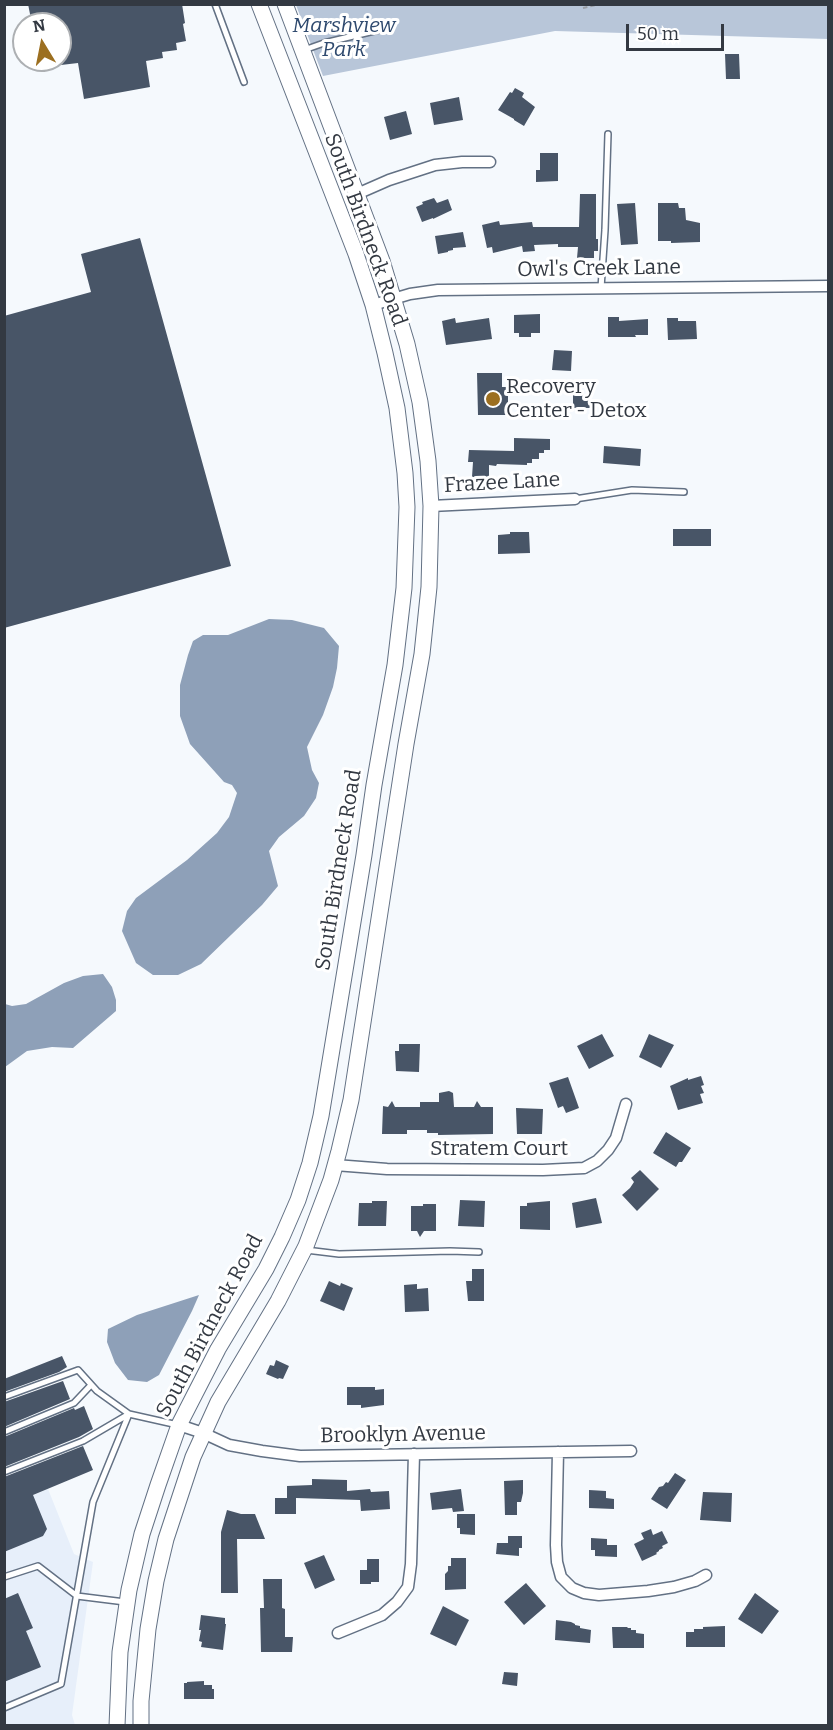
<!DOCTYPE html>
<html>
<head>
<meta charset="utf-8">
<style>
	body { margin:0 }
	#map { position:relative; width:833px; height:1730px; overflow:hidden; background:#f5f9fd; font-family:Bitter,serif }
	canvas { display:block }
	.frame { position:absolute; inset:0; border:6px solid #333942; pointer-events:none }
	.north { position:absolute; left:12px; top:12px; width:60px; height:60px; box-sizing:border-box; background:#fff; border:2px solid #adb0b3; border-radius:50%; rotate:350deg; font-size:16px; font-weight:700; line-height:24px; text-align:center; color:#333942 }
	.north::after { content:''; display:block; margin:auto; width:21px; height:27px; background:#9c6f20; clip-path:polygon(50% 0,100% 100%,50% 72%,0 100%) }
	.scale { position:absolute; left:626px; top:24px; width:98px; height:27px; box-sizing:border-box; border:3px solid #333942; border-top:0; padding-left:8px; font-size:18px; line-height:21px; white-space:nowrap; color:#333942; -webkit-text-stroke:4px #fff; paint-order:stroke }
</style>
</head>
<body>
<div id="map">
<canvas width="833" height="1730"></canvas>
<div class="frame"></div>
<div class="north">N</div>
<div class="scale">50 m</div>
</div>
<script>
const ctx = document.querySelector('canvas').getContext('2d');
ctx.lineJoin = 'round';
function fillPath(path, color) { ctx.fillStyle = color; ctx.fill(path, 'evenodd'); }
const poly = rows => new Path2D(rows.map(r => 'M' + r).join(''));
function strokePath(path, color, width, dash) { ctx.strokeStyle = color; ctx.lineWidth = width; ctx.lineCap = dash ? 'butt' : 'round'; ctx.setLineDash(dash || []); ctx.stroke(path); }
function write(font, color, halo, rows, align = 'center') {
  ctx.font = font + ' Bitter,serif'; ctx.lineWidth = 6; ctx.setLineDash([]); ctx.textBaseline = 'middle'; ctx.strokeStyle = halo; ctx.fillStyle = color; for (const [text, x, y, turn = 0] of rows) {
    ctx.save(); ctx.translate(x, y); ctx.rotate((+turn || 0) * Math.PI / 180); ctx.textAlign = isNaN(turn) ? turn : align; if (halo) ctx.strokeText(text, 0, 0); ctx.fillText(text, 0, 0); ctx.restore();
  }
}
fillPath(poly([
	[48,1489,74,1554,93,1562,72,1715,75,1725,5,1726,5,1507]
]), '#e7effa');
fillPath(poly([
	[296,5,828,5,828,39,555,31,323,76]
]), '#b8c6d9');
fillPath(poly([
	[269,619,292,620,324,628,339,646,337,668,333,687,323,715,307,747,312,770,319,783,316,798,304,816,279,837,269,851,278,886,262,905,201,964,178,975,153,975,136,963,122,931,127,911,136,898,187,860,217,833,229,817,237,793,232,785,224,782,190,744,180,716,180,685,188,655,193,641,203,635,228,635],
	[103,974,112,987,116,1000,116,1011,73,1048,52,1047,27,1051,5,1067,5,1004,12,1006,26,1004,64,983,83,976],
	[199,1295,192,1311,159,1375,147,1382,128,1380,115,1363,107,1342,108,1329,137,1315]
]), '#8ea0b8');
fillPath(poly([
	[28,4,182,4,185,23,183,24,186,41,176,43,177,50,162,52,163,58,146,61,150,87,84,99,78,63,61,65,60,24,32,24],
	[725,54,739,54,740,79,726,79],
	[515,88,524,93,522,97,535,107,524,126,514,120,514,119,498,110,510,92,512,93],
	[459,97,463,120,434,125,430,103],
	[406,111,412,134,390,140,384,117],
	[540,153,558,153,558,181,536,182,536,170,540,170],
	[580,194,596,194,596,239,598,239,598,251,594,251,594,258,577,258,578,247,558,247,558,244,534,245,535,251,523,252,522,246,493,253,492,247,487,248,482,225,499,221,500,225,532,222,533,227,579,227],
	[434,198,437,203,448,199,452,210,433,219,433,218,422,222,416,207,423,204,422,202],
	[635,203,638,244,621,245,617,204],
	[658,203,678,203,679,208,685,208,686,220,700,223,700,242,671,243,671,241,658,241],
	[463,232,466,247,453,248,453,250,448,251,448,252,438,254,435,236],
	[140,238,231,566,4,628,4,316,91,292,81,254],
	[540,314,540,333,531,333,531,337,519,337,519,333,514,333,514,315],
	[608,317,619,317,619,321,648,319,648,335,635,335,636,337,608,337],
	[455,318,456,323,489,318,492,339,446,345,442,321],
	[667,318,678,318,678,321,696,321,697,339,668,340],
	[554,350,572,351,571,371,552,370],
	[477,373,502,373,502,387,508,387,508,415,478,415],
	[573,394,590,394,590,408,573,408],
	[514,438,550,439,550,450,544,450,544,453,539,453,539,459,532,459,532,463,527,463,527,465,497,464,496,466,489,465,489,477,472,477,473,462,468,462,469,450,514,451],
	[604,446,641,449,640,466,603,463],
	[673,529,711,529,711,546,673,546],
	[510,532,529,532,530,553,498,554,498,535,510,534],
	[602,1034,614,1056,589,1069,577,1046],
	[649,1034,674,1045,661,1068,639,1057],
	[399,1044,420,1044,419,1072,396,1071,395,1051,399,1051],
	[701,1076,704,1085,701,1086,704,1093,700,1094,703,1103,678,1110,670,1086,688,1078,688,1080],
	[568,1077,579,1108,566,1113,563,1106,558,1108,549,1083],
	[449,1091,453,1093,454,1107,474,1107,477,1101,481,1107,493,1107,493,1134,438,1135,438,1133,427,1133,427,1130,407,1130,407,1134,382,1134,383,1106,388,1107,392,1101,395,1107,420,1107,420,1102,439,1102,439,1093],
	[516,1108,543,1109,542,1134,517,1134],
	[666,1132,691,1148,682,1162,679,1162,676,1167,653,1153],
	[640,1170,659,1189,637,1211,622,1195,630,1188,634,1182,631,1178],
	[596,1198,602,1223,576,1228,572,1203],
	[460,1200,485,1201,484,1227,458,1226],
	[372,1201,387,1201,386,1226,358,1226,359,1203,372,1203],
	[550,1201,550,1230,520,1229,520,1206,527,1206,527,1203],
	[423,1204,436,1204,436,1231,424,1231,420,1237,417,1231,411,1231,411,1206,423,1206],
	[472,1269,484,1269,484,1301,468,1301,466,1281,472,1281],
	[329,1281,340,1286,341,1283,353,1288,344,1311,320,1301],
	[417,1284,417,1289,428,1288,429,1311,405,1312,404,1285],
	[62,1356,67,1367,59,1372,4,1392,4,1379],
	[276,1360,289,1366,283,1379,279,1378,278,1379,266,1374,270,1365,274,1366],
	[63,1381,70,1399,4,1427,4,1402],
	[347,1387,375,1387,375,1390,384,1389,384,1405,361,1408,361,1405,347,1405],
	[84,1406,93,1429,79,1437,4,1467,4,1437,74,1408,75,1410],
	[83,1446,93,1470,33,1495,47,1529,43,1536,4,1552,4,1477],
	[675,1473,686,1480,667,1509,651,1499,659,1487,663,1486,666,1482,668,1483],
	[312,1479,347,1480,347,1491,370,1489,371,1492,389,1491,390,1509,361,1511,360,1500,296,1498,296,1514,275,1514,275,1498,291,1498,287,1498,287,1486,312,1485],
	[523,1480,523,1493,521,1502,517,1502,517,1515,505,1515,504,1481],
	[461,1489,464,1511,453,1512,452,1508,432,1510,430,1493],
	[589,1490,606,1491,606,1498,614,1499,614,1509,589,1508],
	[703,1492,732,1493,731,1522,700,1520],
	[227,1510,241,1514,255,1514,265,1539,237,1539,238,1593,221,1593,221,1532],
	[457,1514,475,1514,475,1535,460,1534,460,1528,457,1528],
	[651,1529,653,1535,662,1531,668,1543,662,1546,663,1548,659,1550,659,1551,656,1553,657,1554,642,1561,634,1544,644,1539,641,1533],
	[508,1536,522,1536,522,1548,519,1548,519,1556,496,1554,497,1543,508,1543],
	[591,1538,607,1539,607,1545,617,1545,617,1557,595,1556,595,1550,591,1550],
	[324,1555,335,1580,315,1589,304,1563],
	[451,1558,466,1558,466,1589,445,1590,445,1574,448,1571,448,1566,451,1566],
	[367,1559,379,1559,379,1582,371,1582,371,1584,360,1584,360,1570,367,1570],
	[263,1579,282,1579,282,1608,285,1609,285,1637,293,1637,292,1652,261,1652,260,1608,264,1608],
	[526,1583,546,1606,524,1625,504,1602],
	[18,1593,33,1628,26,1631,41,1667,4,1682,4,1599],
	[755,1593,779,1611,762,1634,738,1619],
	[443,1606,469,1620,456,1646,430,1634],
	[201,1615,225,1618,225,1624,226,1624,223,1650,201,1647,202,1642,199,1641,201,1630,199,1630],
	[556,1620,571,1622,575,1624,575,1625,580,1626,580,1628,591,1630,590,1643,555,1640],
	[725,1626,725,1647,686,1647,686,1632,694,1632,694,1629,703,1629,703,1627],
	[612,1627,628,1627,627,1628,631,1628,631,1630,636,1630,636,1633,644,1634,644,1648,613,1648],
	[504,1672,518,1673,517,1686,502,1684],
	[204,1681,204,1685,212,1685,212,1689,214,1689,214,1699,184,1699,184,1683,187,1683,187,1682]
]), '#485567');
const service = poly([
	[215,4,244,82],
	[304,50,324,43,391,27],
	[601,288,605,230,608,134],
	[575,499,632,490,684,492],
	[306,1250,339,1254,450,1251,479,1252],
	[4,1397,78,1370,97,1391,129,1414,83,1441,4,1472],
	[4,1432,74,1403,91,1385],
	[4,1577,38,1566,77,1596,125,1602],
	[4,1708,61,1684,93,1502,129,1414,178,1425]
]);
const minor = poly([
	[357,194,389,180,435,165,462,162,490,162],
	[373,305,410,294,438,290,828,286],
	[431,506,575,499],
	[335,1165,387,1169,543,1170,584,1168,597,1161,608,1150,616,1138,626,1104],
	[179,1425,203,1433,229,1445,262,1451,300,1456,631,1451],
	[558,1452,556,1545,557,1562,561,1577,572,1588,584,1593,599,1595,648,1591,674,1587,695,1581,706,1575],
	[338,1633,382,1615,397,1602,408,1587,411,1564,414,1454]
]);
const secondary = poly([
	[117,1726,120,1652,129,1590,142,1534,158,1485,179,1425,218,1349,266,1269,282,1237,298,1200,310,1163,321,1116,364,855,374,785,395,665,404,588,407,507,405,473,397,408,385,353,373,305,356,254,259,4],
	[141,1726,141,1701,148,1629,156,1581,166,1539,193,1457,218,1402,278,1301,306,1246,331,1180,339,1151,351,1100,406,744,422,654,429,587,431,506,428,461,420,402,407,344,382,261,285,4]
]);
strokePath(service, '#637184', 8);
strokePath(minor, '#637184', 13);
strokePath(secondary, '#637184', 17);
strokePath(poly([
	[583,8,601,4]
]), '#999ea5', 2, [4.5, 3]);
strokePath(service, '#fff', 5);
strokePath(minor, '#fff', 10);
strokePath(secondary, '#fff', 15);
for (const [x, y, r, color] of [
	[493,399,8,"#9c6f20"]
]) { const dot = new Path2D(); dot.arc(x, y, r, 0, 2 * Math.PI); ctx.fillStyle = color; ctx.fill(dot); strokePath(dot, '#fff', 2); }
write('italic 21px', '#2e496e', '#fff', [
	["Marshview",344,26],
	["Park",344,50]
]);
write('21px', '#333942', '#fff', [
	["South Birdneck Road",365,230,70],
	["Owl's Creek Lane",599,269,-1],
	["Frazee Lane",502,483,-3],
	["South Birdneck Road",339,870,-81],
	["Stratem Court",499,1149],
	["South Birdneck Road",210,1326,-62],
	["Brooklyn Avenue",403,1435,-1]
]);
write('21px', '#333942', '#fff', [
	["Recovery",506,387],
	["Center - Detox",506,411]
], 'left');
</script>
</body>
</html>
